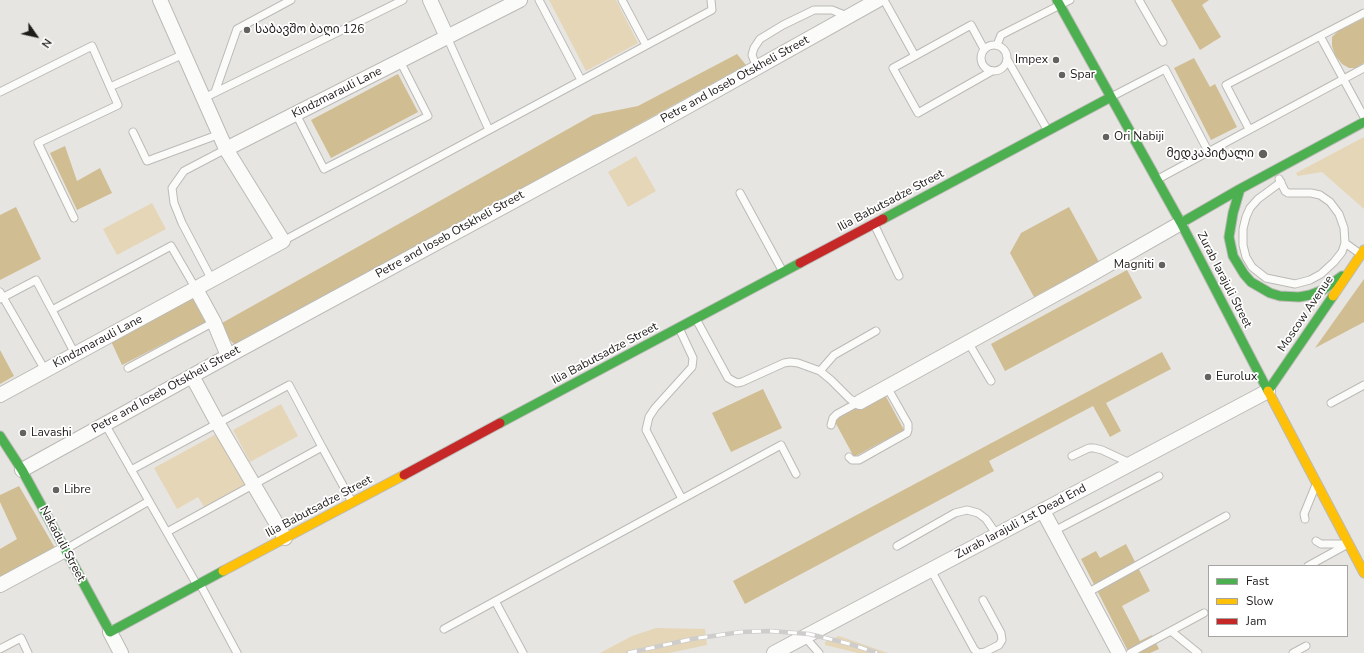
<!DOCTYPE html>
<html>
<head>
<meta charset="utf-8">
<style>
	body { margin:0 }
	#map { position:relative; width:1364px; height:653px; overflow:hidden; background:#e7e5e1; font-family:"Nunito Sans",sans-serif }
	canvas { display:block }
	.legend { position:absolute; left:1208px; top:565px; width:140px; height:72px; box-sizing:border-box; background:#fff; border:1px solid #a5a4a3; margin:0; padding:5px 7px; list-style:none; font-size:12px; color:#1e1c19 }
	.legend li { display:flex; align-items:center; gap:8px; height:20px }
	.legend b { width:20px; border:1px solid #a5a4a3 }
	.north { position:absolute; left:16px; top:16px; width:40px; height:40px; -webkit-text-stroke:3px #fff; paint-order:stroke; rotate:124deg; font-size:11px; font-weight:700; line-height:16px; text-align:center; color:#1e1c19 }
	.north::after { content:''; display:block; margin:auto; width:14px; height:18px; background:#1e1c19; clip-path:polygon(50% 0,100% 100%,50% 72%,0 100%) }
</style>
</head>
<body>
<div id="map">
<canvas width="1364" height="653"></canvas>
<ul class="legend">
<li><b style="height:5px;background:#4caf50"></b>Fast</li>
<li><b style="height:5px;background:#ffc107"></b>Slow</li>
<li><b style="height:5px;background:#c62828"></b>Jam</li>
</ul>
<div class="north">N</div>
</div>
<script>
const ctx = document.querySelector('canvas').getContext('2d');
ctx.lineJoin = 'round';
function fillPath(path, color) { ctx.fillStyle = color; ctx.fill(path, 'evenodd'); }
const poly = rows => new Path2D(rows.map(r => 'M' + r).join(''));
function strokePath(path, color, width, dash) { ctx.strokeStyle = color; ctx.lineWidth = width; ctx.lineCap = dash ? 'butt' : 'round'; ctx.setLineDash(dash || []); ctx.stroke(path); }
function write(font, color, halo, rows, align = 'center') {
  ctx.font = font + ' "Nunito Sans","Noto Sans Georgian",sans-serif'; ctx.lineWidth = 3.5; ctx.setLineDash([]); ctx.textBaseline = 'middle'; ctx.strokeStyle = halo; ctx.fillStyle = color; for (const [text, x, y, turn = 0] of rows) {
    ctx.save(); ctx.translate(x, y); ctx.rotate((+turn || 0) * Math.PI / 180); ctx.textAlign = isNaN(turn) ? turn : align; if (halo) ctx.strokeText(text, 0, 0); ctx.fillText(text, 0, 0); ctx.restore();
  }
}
fillPath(poly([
	[549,0,616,0,638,43,586,71],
	[1364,137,1364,209,1322,172,1298,176,1296,173],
	[636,156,656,191,628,207,608,172],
	[152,203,166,229,117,255,103,229],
	[281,404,298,436,250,462,233,430],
	[218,433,246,484,204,507,198,497,177,509,154,468],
	[656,628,705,629,707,645,669,653,600,653,632,636],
	[839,636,888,653,858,653,825,645,825,642]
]), '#e5d6b7');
fillPath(poly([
	[1171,0,1209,0,1202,5,1221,37,1200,50],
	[1364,18,1364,63,1355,68,1349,68,1342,64,1335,55,1332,46,1332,37,1338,31],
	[737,54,746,65,242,343,234,344,229,339,222,323,593,115,638,106],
	[1194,58,1210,87,1215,84,1237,127,1211,140,1174,68],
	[398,74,418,112,331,158,311,120],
	[65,146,77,181,100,168,112,193,77,210,50,153],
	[16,207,41,259,0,280,0,215],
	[1069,207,1099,262,1034,297,1010,253,1021,233],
	[1127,270,1142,298,1005,371,991,344],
	[1364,279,1364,322,1315,348],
	[195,295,208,321,122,365,110,339],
	[0,350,14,376,0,384],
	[1162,352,1171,369,1106,403,1121,431,1110,437,1093,406,989,461,994,471,745,604,733,581],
	[763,389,782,428,731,452,712,413],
	[884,393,904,430,854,457,834,420],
	[19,486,55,548,0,578,0,549,17,539,0,502,0,495],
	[1126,544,1150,591,1122,606,1140,641,1152,635,1159,649,1150,653,1129,653,1081,559,1096,551,1100,558]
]), '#d0bd92');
const lane = poly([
	[539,0,581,80],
	[622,0,646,45],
	[884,0,915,56,893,68,918,113,992,71],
	[1139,0,1163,42],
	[1320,36,1364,117],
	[447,37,489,130],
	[997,45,1001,35,1070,0],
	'981 58a13 13 0 1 1 26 0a13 13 0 1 1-26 0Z',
	[915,56,971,25,984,49],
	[1007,59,1048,131],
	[757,68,752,55,754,48,760,39,783,25,814,10,832,10,847,16],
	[110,87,184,54],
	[0,92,92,46,118,105,38,143,74,218],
	[215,92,237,29,291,0],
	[1111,97,1165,69,1208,151],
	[204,98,403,0],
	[296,114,324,169,428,116,400,61],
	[1249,129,1226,85,1364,13],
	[133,132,147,161,220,134],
	[1158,179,1364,68],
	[1279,179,1285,191,1288,193,1311,193,1320,195,1330,202,1339,214,1344,228,1345,243,1359,253],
	[1281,182,1258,199,1250,208,1246,217,1243,229,1243,245,1246,257,1252,267,1266,278,1295,284,1310,280,1321,274,1334,262,1342,252,1345,243],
	[740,193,783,272],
	[874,224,899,276],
	[283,241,712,10,711,0],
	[212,280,182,223,174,203,172,188,184,171,226,149],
	[0,292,45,370],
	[0,299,36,280,52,310,171,246,196,289],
	[52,310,75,354],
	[696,319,728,378,737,383,742,382,784,363,790,362,798,363,820,371,831,380,850,399,856,402,860,402],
	[679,328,693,358,692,367,655,408,649,417,646,430,682,499],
	[968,342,991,381],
	[128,368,214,322],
	[820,371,834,355,876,331],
	[1331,403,1364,385],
	[105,424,197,585],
	[831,425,833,418,837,414,859,402],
	[1072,456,1089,448,1094,448,1102,450,1132,464],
	[849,457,852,460,859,460,907,433,908,430,908,424,887,387],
	[131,470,289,385,322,447],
	[1305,519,1304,514,1315,487],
	[1054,531,1159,476],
	[167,532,322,447,352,502],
	[1316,541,1321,544,1346,544],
	[897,546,955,513,967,510,978,513,986,519,997,535],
	[66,549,149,501],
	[1308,566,1348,544],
	[931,570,974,649,978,653],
	[200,584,237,653],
	[1087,593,1226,516],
	[495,601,523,653],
	[444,629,781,445,796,474],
	[1171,631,1198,653],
	[805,637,819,653],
	[0,649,21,638,28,653],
	[979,653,985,652,999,645,1002,640,1001,633,983,600],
	[1130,653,1204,613],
	[1293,653,1306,646]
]);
const street = poly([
	[430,0,447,37],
	[226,149,520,0],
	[196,289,214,322,228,356],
	[192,376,218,424,285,538],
	[0,395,283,241,226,149,160,0],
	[860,402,1083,279,1181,223],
	[22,470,228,356,665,119,878,0],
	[1043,511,1119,653],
	[0,585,65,550],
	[110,632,121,653],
	[774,653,1268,391]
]);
const fast = poly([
	[1057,0,1181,223],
	[1240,189,1233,213,1229,237,1233,256,1244,274,1251,282,1270,293,1280,296,1299,297,1310,295,1323,290,1342,276],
	[883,219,1111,97],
	[1333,296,1268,391,1181,223,1240,189,1364,122],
	[500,423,800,263],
	[0,436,22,470,110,632,223,571]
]);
const slow = poly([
	[1333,296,1364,250],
	[1268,391,1364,573],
	[223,571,404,475]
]);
const jam = poly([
	[800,263,883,219],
	[404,475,500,423]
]);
strokePath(lane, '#bbbab6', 9);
strokePath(street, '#bbbab6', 16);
strokePath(fast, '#bbbab6', 11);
strokePath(slow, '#bbbab6', 11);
strokePath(jam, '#bbbab6', 11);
strokePath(lane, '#fbfbfa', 7);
strokePath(street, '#fbfbfa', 14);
strokePath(fast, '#4caf50', 9);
strokePath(slow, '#ffc107', 9);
strokePath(jam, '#c62828', 9);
const rail = poly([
	[628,653,692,639,741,632,770,631,809,634,850,644,877,653]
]);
strokePath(rail, '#cecdcc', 4.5);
strokePath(rail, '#fff', 3, [9]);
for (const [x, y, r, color] of [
	[247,30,4,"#64625f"],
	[1056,60,4,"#64625f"],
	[1062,75,4,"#64625f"],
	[1106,137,4,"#64625f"],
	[1263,154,5,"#64625f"],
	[1162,265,4,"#64625f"],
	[1208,377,4,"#64625f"],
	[23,433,4,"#64625f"],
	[56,490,4,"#64625f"]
]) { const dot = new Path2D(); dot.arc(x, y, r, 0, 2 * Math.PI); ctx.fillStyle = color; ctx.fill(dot); strokePath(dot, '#fff', 1.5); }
write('12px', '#1e1c19', '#fff', [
	["საბავშო ბაღი 126",255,30],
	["Impex",1048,60,"right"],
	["Spar",1070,75],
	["Ori Nabiji",1114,137],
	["მედკაპიტალი",1254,154,"right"],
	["Magniti",1154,265,"right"],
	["Eurolux",1216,377],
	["Lavashi",31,433],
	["Libre",64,490]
], 'left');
write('12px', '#1e1c19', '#fff', [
	["Petre and Ioseb Otskheli Street",735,80,-29],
	["Kindzmarauli Lane",337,93,-27],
	["Ilia Babutsadze Street",891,201,-28],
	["Petre and Ioseb Otskheli Street",450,235,-29],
	["Zurab Iarajuli Street",1224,280,63],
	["Moscow Avenue",1306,314,-56],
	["Kindzmarauli Lane",98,342,-28],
	["Ilia Babutsadze Street",605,354,-28],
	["Petre and Ioseb Otskheli Street",166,390,-29],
	["Ilia Babutsadze Street",319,507,-28],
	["Zurab Iarajuli 1st Dead End",1021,522,-28],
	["Nakaduli Street",62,544,62]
]);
</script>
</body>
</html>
